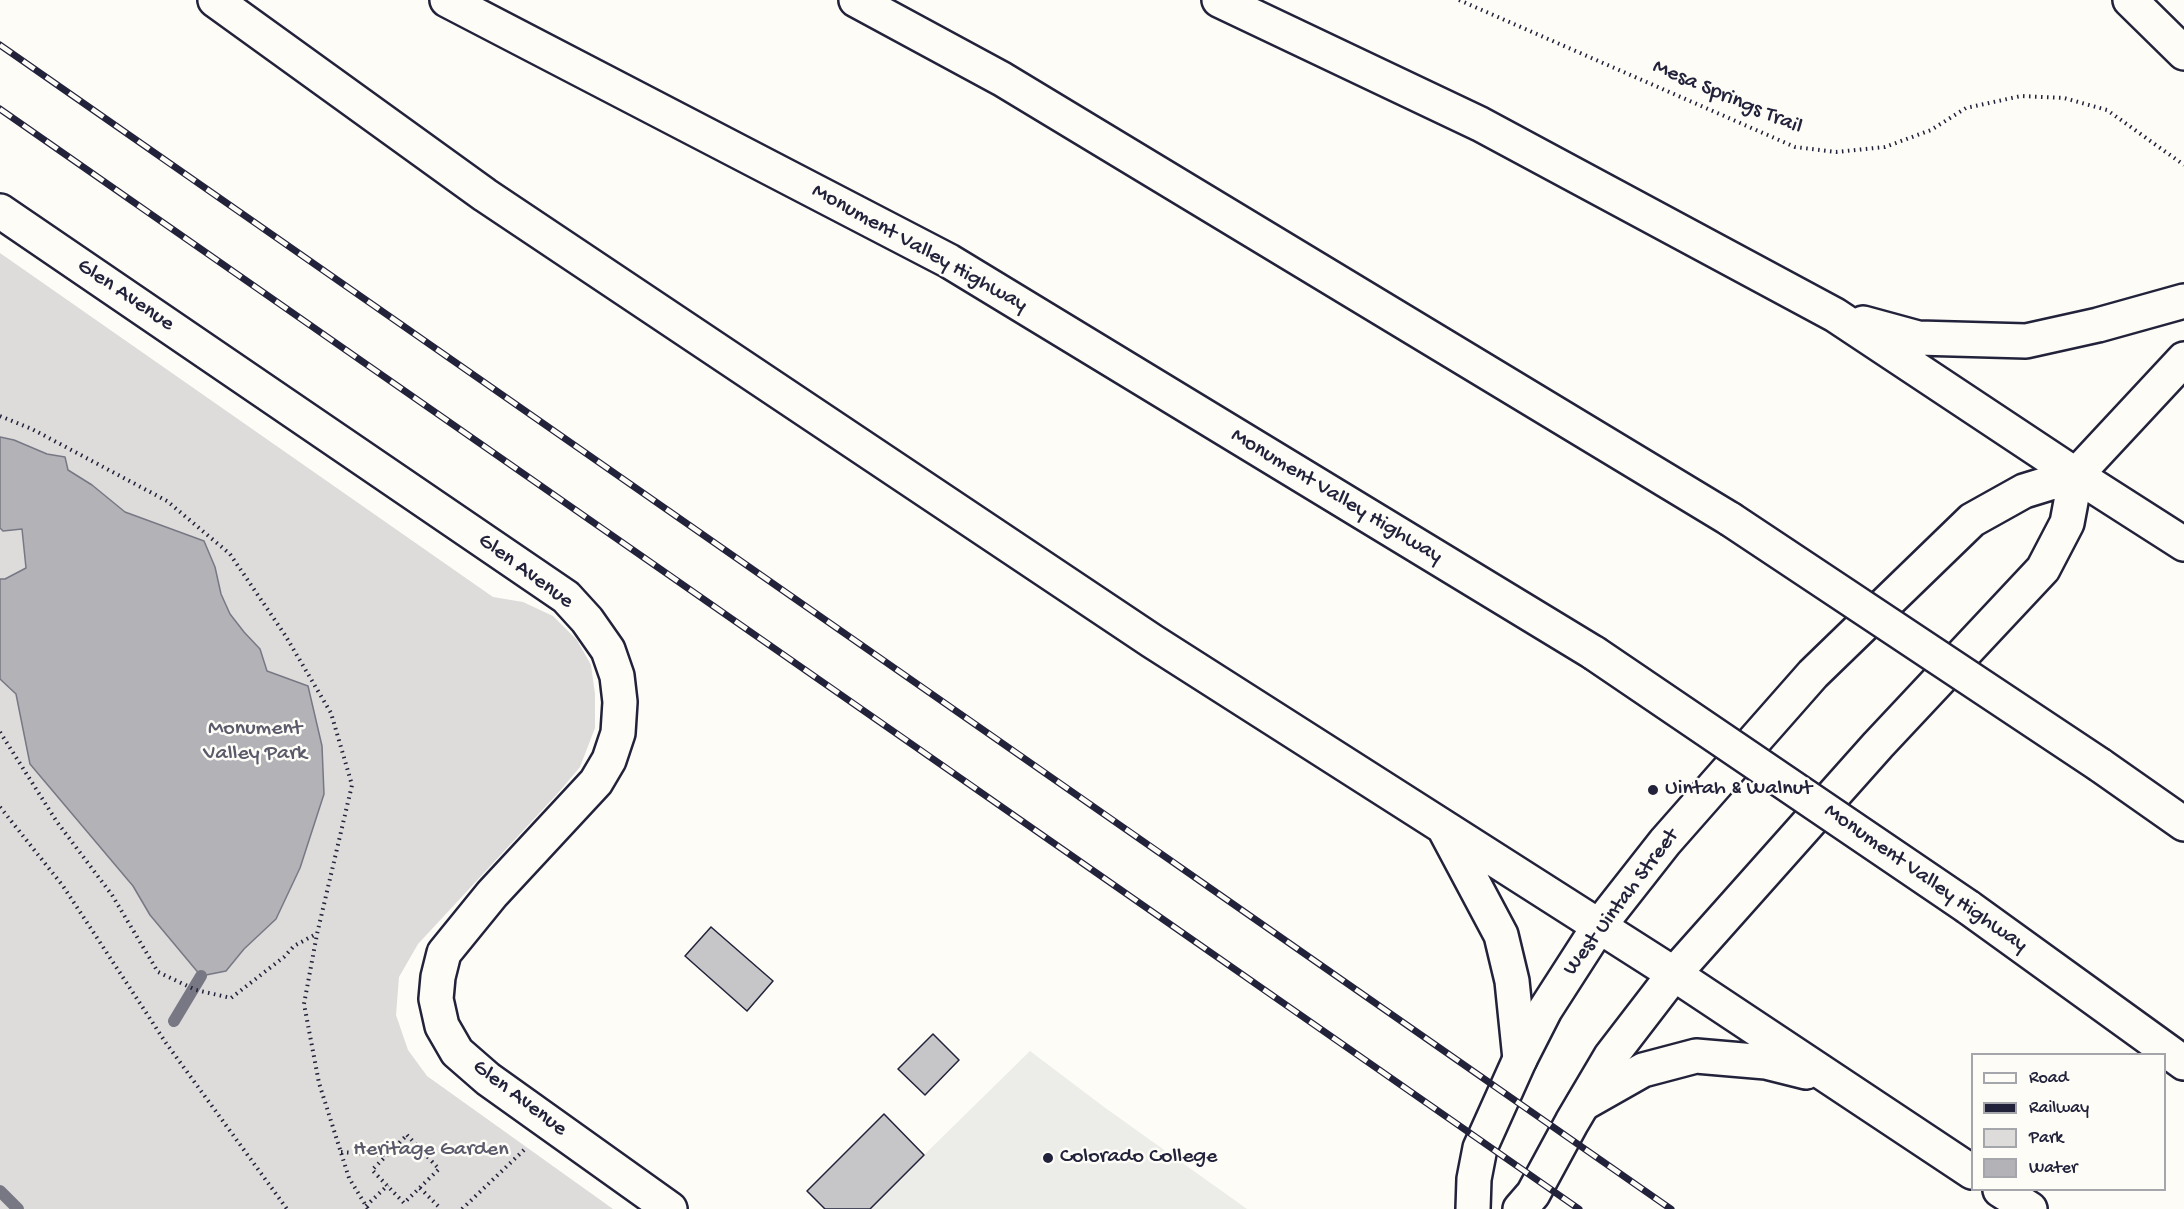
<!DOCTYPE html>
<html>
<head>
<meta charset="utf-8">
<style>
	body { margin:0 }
	#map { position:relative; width:2184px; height:1209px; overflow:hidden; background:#fdfcf7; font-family:"Gochi Hand",sans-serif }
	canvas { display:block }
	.legend { position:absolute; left:1971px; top:1053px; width:195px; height:138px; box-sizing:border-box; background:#fdfcf7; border:2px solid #a5a5ac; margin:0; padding:8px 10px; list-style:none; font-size:18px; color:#22223b }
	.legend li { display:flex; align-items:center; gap:12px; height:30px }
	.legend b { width:30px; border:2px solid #a5a5ac }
</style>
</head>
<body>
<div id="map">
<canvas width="2184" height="1209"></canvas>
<ul class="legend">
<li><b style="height:8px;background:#fdfcf7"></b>Road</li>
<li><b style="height:8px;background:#22223b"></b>Railway</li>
<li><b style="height:16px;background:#dddcdb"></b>Park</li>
<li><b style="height:16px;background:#b2b2b7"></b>Water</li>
</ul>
</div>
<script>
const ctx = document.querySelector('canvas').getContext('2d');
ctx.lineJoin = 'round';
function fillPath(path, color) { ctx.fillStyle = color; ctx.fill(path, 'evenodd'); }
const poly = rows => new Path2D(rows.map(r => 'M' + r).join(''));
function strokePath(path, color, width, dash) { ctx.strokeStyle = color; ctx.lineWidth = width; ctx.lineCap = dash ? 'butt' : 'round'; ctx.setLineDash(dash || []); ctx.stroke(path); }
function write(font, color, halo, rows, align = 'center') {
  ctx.font = font + ' "Gochi Hand",sans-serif'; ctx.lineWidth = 5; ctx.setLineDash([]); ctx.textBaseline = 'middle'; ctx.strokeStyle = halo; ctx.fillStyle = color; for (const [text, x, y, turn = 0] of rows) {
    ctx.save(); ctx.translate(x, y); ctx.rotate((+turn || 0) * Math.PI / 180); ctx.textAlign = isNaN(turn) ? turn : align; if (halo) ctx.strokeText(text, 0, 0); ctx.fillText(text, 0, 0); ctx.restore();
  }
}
fillPath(poly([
	[1030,1051,1104,1107,1247,1209,869,1209]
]), '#ecece9');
fillPath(poly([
	[0,253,493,597,523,602,553,616,577,640,591,665,595,694,595,728,580,767,558,793,418,944,399,977,396,1015,408,1050,427,1076,613,1209,0,1209]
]), '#dddcdb');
const water = poly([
	[0,437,14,440,47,454,65,457,68,470,92,485,125,512,204,541,215,567,221,594,230,614,244,632,260,649,267,671,308,686,322,746,324,794,300,868,276,919,244,949,226,971,201,976,150,915,133,886,30,764,16,694,0,679,0,579,5,579,26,568,22,529,3,531,0,528,0,437]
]);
fillPath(water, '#b2b2b7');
strokePath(water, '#787885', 1.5);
strokePath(poly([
	[174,1021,201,976],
	[0,1191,18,1209]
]), '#787885', 12);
const building = poly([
	[711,927,773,981,747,1011,685,956,711,927],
	[933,1034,959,1060,925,1095,898,1069,933,1034],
	[884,1114,924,1155,870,1209,825,1209,807,1191,884,1114]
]);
fillPath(building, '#c6c6c8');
strokePath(building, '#22223b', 1.5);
const tertiary = poly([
	[0,211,566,597,587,620,608,650,617,676,620,702,618,733,609,760,596,782,492,894,444,953,438,977,436,999,442,1026,457,1052,488,1079,670,1209]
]);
const secondary = poly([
	[2130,0,2184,53],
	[1473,1209,1474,1179,1480,1148,1520,1059,1545,1010,1599,926,1665,842,1813,674,1972,520,2024,491,2076,475,2184,359],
	[1520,1209,1533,1194,1572,1122,1611,1056,1674,974,1878,745,2043,569,2067,523,2076,475]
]);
const motorway = poly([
	[215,0,485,195,1152,641,1674,974,1972,1172],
	[447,0,949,261,1594,653],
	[856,0,1002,79,1730,519],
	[1219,0,1480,124,1835,315,2076,475,2184,544],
	[1863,323,1918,338,2026,341,2098,325,2184,301],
	[2100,765,2184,824],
	[1444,828,1501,935,1512,981,1520,1059],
	[1968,907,2184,1063],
	[1583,1104,1643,1070,1696,1056,1766,1062,1806,1072],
	[2000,1190,2030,1209]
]);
strokePath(tertiary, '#22223b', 38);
strokePath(secondary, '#22223b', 38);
strokePath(motorway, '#22223b', 38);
strokePath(poly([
	[1459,0,1795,147,1836,152,1885,147,1931,130,1966,108,2021,96,2064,98,2107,110,2184,165],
	[0,416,32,429,167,501,230,554,285,635,331,713,352,785,317,934,304,1004,319,1083,349,1178,368,1209],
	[0,732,57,822,112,895,158,972,196,990,231,998,284,957,294,946,316,934],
	[0,807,63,886,166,1043,287,1209],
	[407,1135,439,1169,404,1203,372,1170,407,1135],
	[341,1152,387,1155],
	[420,1188,441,1209],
	[366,1206,388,1185],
	[462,1209,525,1149]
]), '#22223b', 4, [1.5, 4.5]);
strokePath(tertiary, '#fdfcf7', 33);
strokePath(secondary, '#fdfcf7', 33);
strokePath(motorway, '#fdfcf7', 33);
const rail = poly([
	[0,45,1671,1209],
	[0,109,1579,1209]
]);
strokePath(rail, '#22223b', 7);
strokePath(rail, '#fdfcf7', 4.5, [14]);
const motorwayBridge = poly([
	[1730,519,2100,765],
	[1594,653,1968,907]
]);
strokePath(motorwayBridge, '#22223b', 38, []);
strokePath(motorwayBridge, '#fdfcf7', 33);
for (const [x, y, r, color] of [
	[1653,790,6,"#22223b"],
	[1048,1158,6,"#22223b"]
]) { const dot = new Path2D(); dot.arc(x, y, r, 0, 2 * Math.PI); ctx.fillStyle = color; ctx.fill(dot); strokePath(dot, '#fdfcf7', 2); }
write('22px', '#22223b', '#fdfcf7', [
	["Mesa Springs Trail",1727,98,23],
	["Monument Valley Highway",919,249,29],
	["Glen Avenue",125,296,34],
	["Monument Valley Highway",1336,497,31],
	["Glen Avenue",525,572,36],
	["Monument Valley Highway",1925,879,35],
	["West Uintah Street",1622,903,-53],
	["Glen Avenue",519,1099,37]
]);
write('22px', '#5a5a6b', '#fdfcf7', [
	["Monument",255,730],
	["Valley Park",255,755],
	["Heritage Garden",431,1151]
]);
write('22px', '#22223b', '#fdfcf7', [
	["Uintah & Walnut",1665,790],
	["Colorado College",1060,1158]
], 'left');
</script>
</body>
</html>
